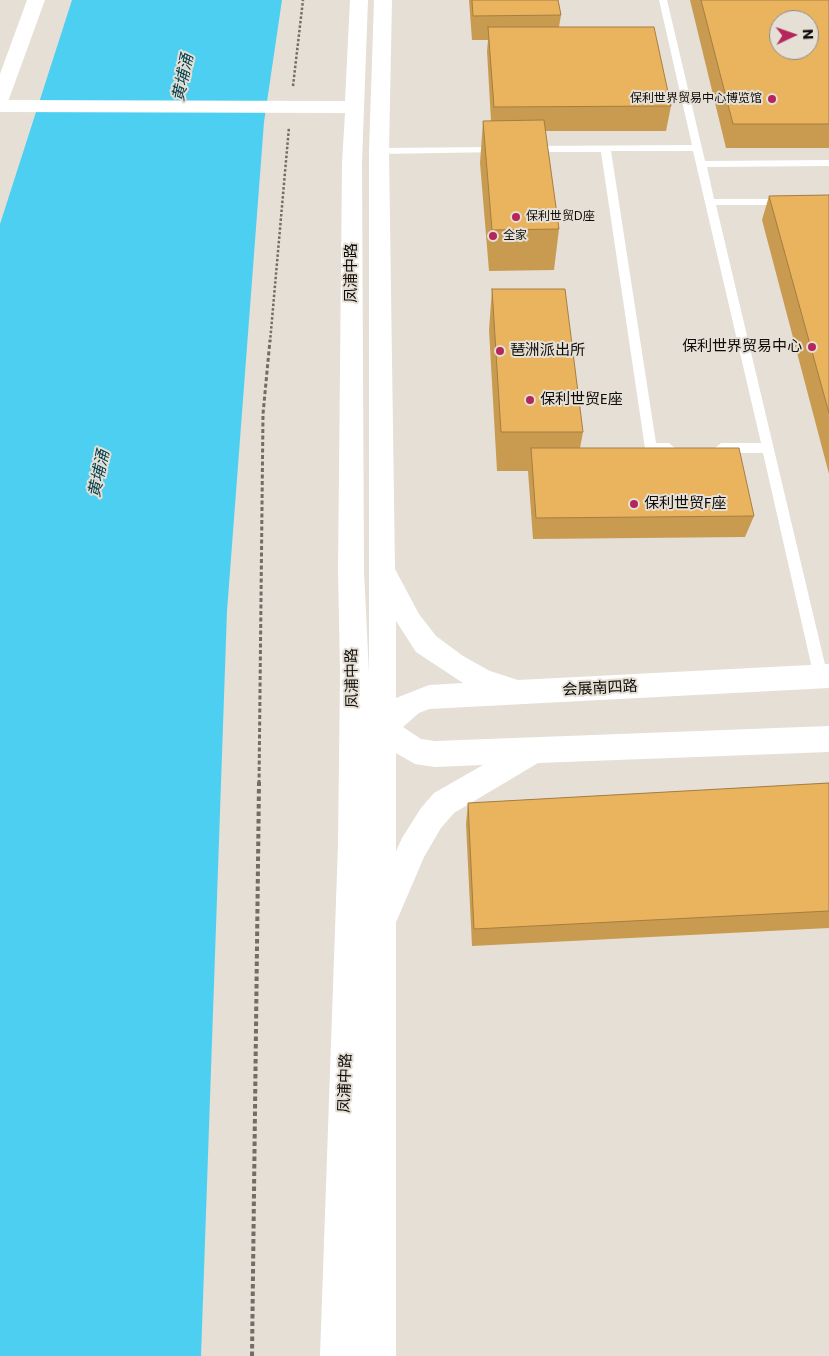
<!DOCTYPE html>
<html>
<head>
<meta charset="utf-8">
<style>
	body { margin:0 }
	#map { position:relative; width:829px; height:1356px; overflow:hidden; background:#e5dfd5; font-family:Poppins,sans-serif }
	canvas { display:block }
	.north { position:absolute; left:769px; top:10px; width:50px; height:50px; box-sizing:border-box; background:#e5dfd5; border:1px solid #8f8b84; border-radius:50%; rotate:87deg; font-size:14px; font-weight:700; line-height:20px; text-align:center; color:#0f0d0a }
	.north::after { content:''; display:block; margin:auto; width:18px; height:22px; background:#b4275d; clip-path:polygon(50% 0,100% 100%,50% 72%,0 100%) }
</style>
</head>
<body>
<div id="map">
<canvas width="829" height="1356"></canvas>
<div class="north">N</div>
</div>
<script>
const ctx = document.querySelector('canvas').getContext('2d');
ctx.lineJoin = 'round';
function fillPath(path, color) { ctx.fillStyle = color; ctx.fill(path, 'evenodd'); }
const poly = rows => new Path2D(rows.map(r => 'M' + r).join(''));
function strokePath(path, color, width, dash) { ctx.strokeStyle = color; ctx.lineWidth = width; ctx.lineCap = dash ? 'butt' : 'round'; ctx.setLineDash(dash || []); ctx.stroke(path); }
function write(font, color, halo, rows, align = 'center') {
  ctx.font = font + ' Poppins,"Noto Sans SC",sans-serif'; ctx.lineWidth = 4; ctx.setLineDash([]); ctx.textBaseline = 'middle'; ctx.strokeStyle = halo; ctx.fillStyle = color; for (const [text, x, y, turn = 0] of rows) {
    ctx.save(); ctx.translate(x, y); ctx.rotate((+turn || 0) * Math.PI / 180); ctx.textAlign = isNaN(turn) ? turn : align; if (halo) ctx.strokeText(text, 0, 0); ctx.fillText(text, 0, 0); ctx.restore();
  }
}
fillPath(poly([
	[72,0,282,0,264,122,227,611,201,1356,0,1356,0,224]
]), '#4dcff2');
strokePath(poly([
	[293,86,303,0],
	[270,342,289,127]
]), '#716d67', 2.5, [2.5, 2]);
strokePath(poly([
	[259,784,263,414,270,340]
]), '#716d67', 3, [4, 2.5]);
strokePath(poly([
	[252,1356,259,782]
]), '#716d67', 4, [4.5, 3]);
fillPath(poly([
	[659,0,667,0,705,161,829,160,829,166,707,167,714,199,787,199,792,202,787,205,716,205,828,677,826,681,821,683,816,681,814,677,763,453,721,453,715,448,721,443,761,443,693,151,611,151,656,443,669,443,675,448,669,453,651,453,645,448,601,152,529,152,524,149,529,146,692,145,659,0],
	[498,147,503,150,501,152,379,154,374,151,379,148,498,147]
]), '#fff');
fillPath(poly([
	[27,0,45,0,9,99,7,103,0,105,0,74,27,0],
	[354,660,364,664,368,672,368,733,372,720,382,717,392,720,396,729,396,1356,358,1356,359,1285,358,1356,320,1356,338,844,340,672,344,664,354,660]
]), '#fff');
fillPath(poly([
	[350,0,368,0,362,163,364,571,369,674,369,151,374,0,392,0,389,151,395,569,419,614,436,636,463,656,490,671,518,680,829,664,829,688,429,709,419,713,403,727,421,739,435,741,829,726,829,752,538,763,454,813,441,828,424,857,391,934,380,938,369,934,364,923,402,838,421,808,434,793,483,765,435,767,415,764,387,748,364,797,354,801,344,797,339,788,368,729,340,672,338,571,342,163,345,113,0,112,0,100,345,101,350,0],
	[396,621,416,652,463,683,429,685,396,698,396,621]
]), '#fff');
fillPath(poly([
	[469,0,558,0,561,15,559,27,671,106,666,131,545,131,559,229,554,270,489,271,480,163,483,121,491,121,487,51,488,40,472,40],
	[690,0,829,0,829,148,726,148],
	[829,195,829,474,762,220,769,196],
	[492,289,583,432,580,448,754,516,745,537,533,539,528,471,497,471,489,330],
	[829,783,829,928,472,946,466,824,468,803]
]), '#c99b51');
const building = poly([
	[472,0,558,0,561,15,473,16,472,0],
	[701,0,829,0,829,124,733,124,701,0],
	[779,20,809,20,809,50,779,50,779,20],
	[488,27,654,27,671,106,494,107,488,27],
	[544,120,559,229,492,230,483,121,544,120],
	[829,195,829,413,769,196,829,195],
	[492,289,565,289,583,432,501,432,492,289],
	[531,448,739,448,754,516,536,518,531,448],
	[829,783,829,911,474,929,468,803,829,783]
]);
fillPath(building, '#eab45e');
strokePath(building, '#a47e42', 1);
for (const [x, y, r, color] of [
	[772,99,5,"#b4275d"],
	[516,217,5,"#b4275d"],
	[493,236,5,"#b4275d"],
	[812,347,5,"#b4275d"],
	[500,351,5,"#b4275d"],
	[530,400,5,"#b4275d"],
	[634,504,5,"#b4275d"]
]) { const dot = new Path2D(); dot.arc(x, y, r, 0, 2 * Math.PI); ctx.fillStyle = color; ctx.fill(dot); strokePath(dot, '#e5dfd5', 2); }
write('12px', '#0f0d0a', '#e5dfd5', [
	["保利世界贸易中心博览馆",762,99,"right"],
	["保利世贸D座",526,217],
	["全家",503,236]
], 'left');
write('15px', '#0f0d0a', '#e5dfd5', [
	["凤浦中路",352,273,-90],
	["凤浦中路",353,678,-91],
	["会展南四路",600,689,-3],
	["凤浦中路",346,1083,-88]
]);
write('15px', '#0f0d0a', '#e5dfd5', [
	["保利世界贸易中心",802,347,"right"],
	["琶洲派出所",510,351],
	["保利世贸E座",540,400],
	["保利世贸F座",644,504]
], 'left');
write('italic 16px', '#013e4c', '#e5dfd5', [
	["黄埔涌",184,78,-78],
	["黄埔涌",100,474,-78]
]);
</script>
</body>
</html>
